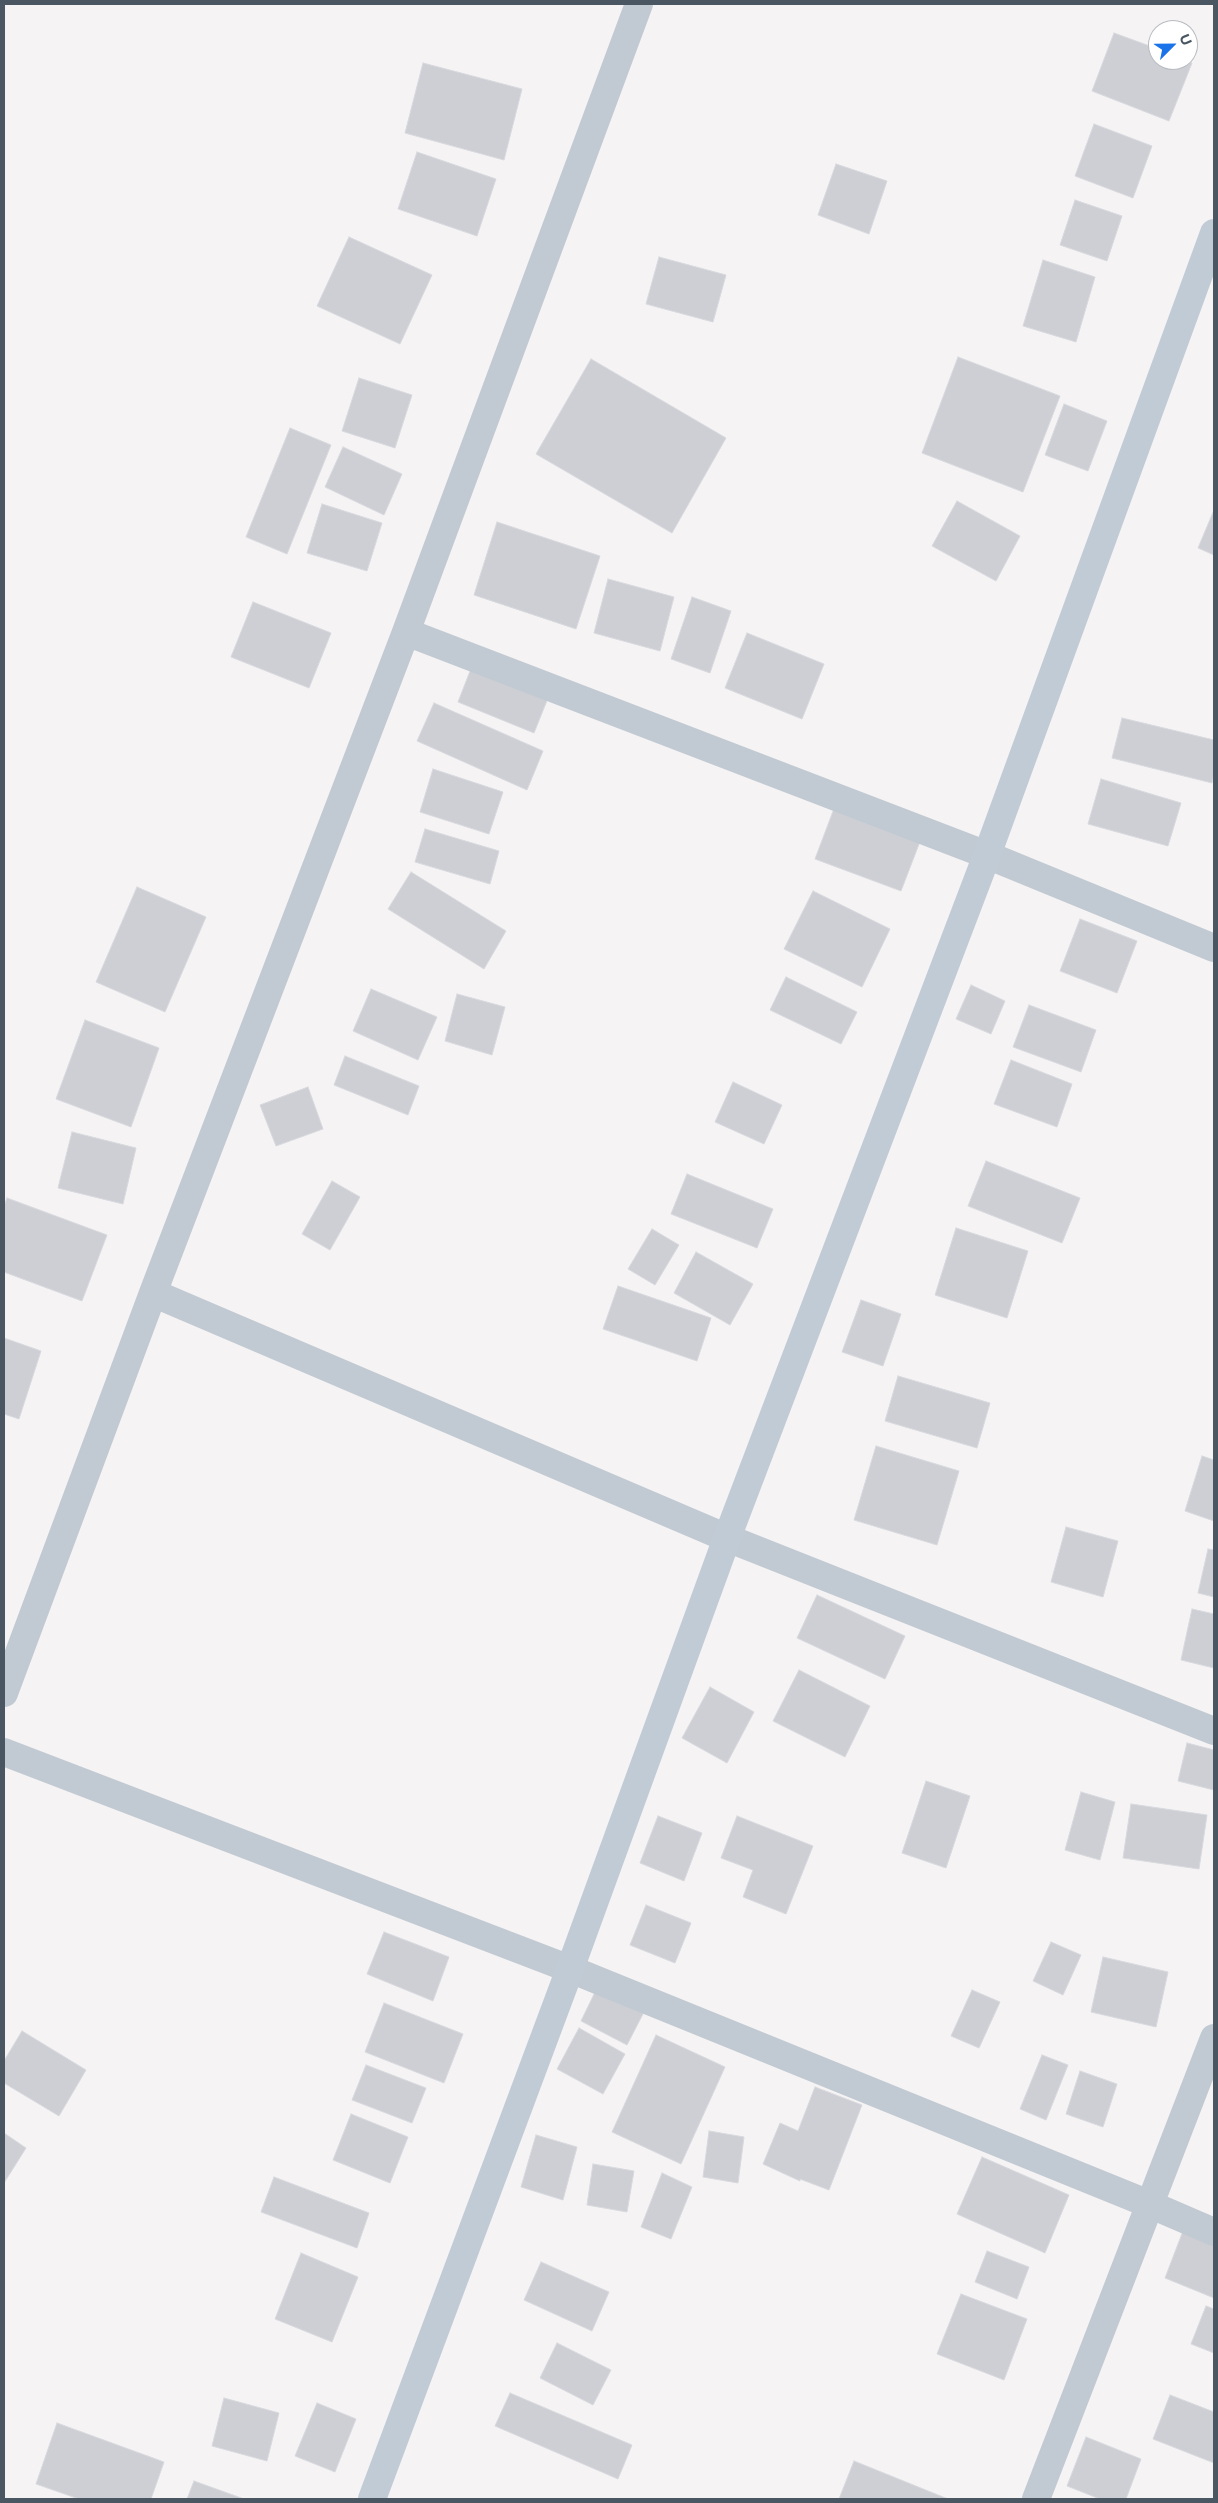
<!DOCTYPE html>
<html>
<head>
<meta charset="utf-8">
<style>
	body { margin:0 }
	#map { position:relative; width:1218px; height:2503px; overflow:hidden; background:#f5f3f3; font-family:Montserrat,sans-serif }
	canvas { display:block }
	.frame { position:absolute; inset:0; border:5px solid #4a5661; pointer-events:none }
	.north { position:absolute; left:1148px; top:20px; width:50px; height:50px; box-sizing:border-box; background:#fff; border:1px solid #b7bbc0; border-radius:50%; rotate:67deg; font-size:14px; font-weight:700; line-height:20px; text-align:center; color:#4a5661 }
	.north::after { content:''; display:block; margin:auto; width:18px; height:22px; background:#1a73e8; clip-path:polygon(50% 0,100% 100%,50% 72%,0 100%) }
</style>
</head>
<body>
<div id="map">
<canvas width="1218" height="2503"></canvas>
<div class="frame"></div>
<div class="north">U</div>
</div>
<script>
const ctx = document.querySelector('canvas').getContext('2d');
ctx.lineJoin = 'round';
function fillPath(path, color) { ctx.fillStyle = color; ctx.fill(path, 'evenodd'); }
const poly = rows => new Path2D(rows.map(r => 'M' + r).join(''));
function strokePath(path, color, width, dash) { ctx.strokeStyle = color; ctx.lineWidth = width; ctx.lineCap = dash ? 'butt' : 'round'; ctx.setLineDash(dash || []); ctx.stroke(path); }
const building = poly([
	[1114,33,1158,49,1158,60,1185,60,1192,63,1169,121,1092,91,1114,33],
	[423,63,522,89,504,160,405,133,423,63],
	[1094,124,1152,146,1133,198,1075,176,1094,124],
	[417,152,496,179,477,236,398,209,417,152],
	[836,164,887,181,869,234,818,215,836,164],
	[1075,200,1122,216,1107,261,1060,245,1075,200],
	[349,237,432,275,400,344,317,306,349,237],
	[659,257,726,275,713,322,646,304,659,257],
	[1043,260,1095,277,1076,342,1023,326,1043,260],
	[958,357,1060,396,1023,492,922,453,958,357],
	[591,359,726,438,672,533,536,454,591,359],
	[359,378,412,395,395,448,342,431,359,378],
	[1064,404,1107,421,1088,471,1045,455,1064,404],
	[290,428,331,445,287,554,246,537,290,428],
	[343,447,402,474,384,515,325,487,343,447],
	[957,501,1020,536,996,581,932,546,957,501],
	[322,504,382,523,367,571,307,553,322,504],
	[1214,510,1214,555,1198,548,1214,510],
	[497,522,600,556,576,629,474,595,497,522],
	[608,579,674,597,660,651,594,633,608,579],
	[692,597,731,611,710,673,671,659,692,597],
	[253,602,331,633,309,688,231,657,253,602],
	[747,633,824,664,802,719,725,688,747,633],
	[472,666,548,698,534,733,458,702,472,666],
	[434,703,543,751,527,790,417,741,434,703],
	[1122,718,1214,740,1214,773,1212,783,1112,758,1122,718],
	[433,769,503,792,489,834,420,812,433,769],
	[1101,779,1181,803,1168,846,1088,824,1101,779],
	[835,806,921,839,901,891,815,859,835,806],
	[425,829,499,851,490,884,415,862,425,829],
	[411,872,506,931,484,969,388,909,411,872],
	[137,887,206,917,165,1012,96,982,137,887],
	[813,891,890,929,862,987,784,949,813,891],
	[1080,919,1137,941,1117,993,1060,971,1080,919],
	[786,977,857,1012,841,1044,770,1010,786,977],
	[971,985,1005,1001,991,1034,956,1019,971,985],
	[371,989,437,1017,418,1060,353,1031,371,989],
	[457,994,505,1007,492,1055,445,1041,457,994],
	[1029,1005,1096,1030,1081,1072,1013,1047,1029,1005],
	[85,1020,159,1048,131,1127,56,1099,85,1020],
	[345,1056,419,1086,408,1115,334,1085,345,1056],
	[1011,1060,1072,1084,1057,1127,994,1104,1011,1060],
	[733,1082,782,1105,764,1144,715,1122,733,1082],
	[308,1087,323,1129,276,1146,260,1105,308,1087],
	[72,1132,136,1148,123,1204,58,1188,72,1132],
	[986,1161,1080,1198,1062,1243,968,1206,986,1161],
	[687,1174,773,1209,757,1248,671,1214,687,1174],
	[332,1181,360,1197,330,1250,302,1234,332,1181],
	[7,1198,107,1235,82,1301,4,1272,4,1206,7,1198],
	[956,1228,1028,1251,1007,1318,935,1295,956,1228],
	[652,1229,679,1245,655,1285,628,1269,652,1229],
	[696,1252,753,1284,730,1325,674,1293,696,1252],
	[618,1286,711,1318,697,1361,603,1329,618,1286],
	[861,1300,901,1314,883,1366,842,1352,861,1300],
	[4,1338,41,1351,19,1419,4,1414,4,1338],
	[898,1376,990,1403,977,1448,885,1421,898,1376],
	[876,1446,959,1471,937,1545,854,1520,876,1446],
	[1202,1456,1214,1460,1214,1521,1185,1511,1202,1456],
	[1066,1527,1118,1541,1103,1597,1051,1582,1066,1527],
	[1208,1549,1214,1550,1214,1597,1198,1593,1208,1549],
	[817,1595,905,1636,885,1679,797,1638,817,1595],
	[1192,1609,1214,1614,1214,1668,1181,1660,1192,1609],
	[799,1670,870,1706,845,1757,773,1721,799,1670],
	[710,1687,754,1712,727,1763,682,1738,710,1687],
	[1187,1743,1214,1750,1214,1790,1178,1781,1187,1743],
	[926,1781,970,1796,946,1868,902,1853,926,1781],
	[1081,1792,1115,1802,1100,1860,1065,1850,1081,1792],
	[1131,1804,1207,1815,1199,1869,1123,1858,1131,1804],
	[658,1816,702,1833,684,1881,640,1863,658,1816],
	[737,1816,813,1846,786,1914,743,1897,753,1870,721,1858,737,1816],
	[646,1905,691,1923,675,1963,630,1945,646,1905],
	[384,1932,449,1957,433,2001,367,1974,384,1932],
	[1051,1942,1081,1955,1063,1995,1033,1981,1051,1942],
	[1103,1957,1168,1972,1156,2027,1091,2012,1103,1957],
	[597,1988,644,2012,627,2045,581,2021,597,1988],
	[972,1990,1000,2002,979,2048,951,2036,972,1990],
	[384,2003,463,2034,444,2083,365,2052,384,2003],
	[579,2028,625,2054,603,2094,557,2069,579,2028],
	[22,2031,86,2070,59,2116,4,2083,4,2061,22,2031],
	[656,2035,725,2067,681,2164,612,2132,656,2035],
	[1042,2055,1068,2065,1046,2120,1020,2109,1042,2055],
	[366,2065,426,2088,412,2123,352,2100,366,2065],
	[1080,2071,1117,2084,1103,2127,1066,2114,1080,2071],
	[815,2087,862,2105,829,2190,800,2179,800,2181,763,2164,780,2123,798,2131,815,2087],
	[351,2114,408,2137,390,2183,333,2160,351,2114],
	[709,2131,744,2137,738,2183,703,2177,709,2131],
	[4,2133,26,2148,4,2183,4,2133],
	[536,2135,577,2147,563,2200,521,2187,536,2135],
	[982,2157,1069,2195,1045,2253,957,2214,982,2157],
	[593,2164,634,2171,627,2212,587,2205,593,2164],
	[662,2173,692,2187,671,2239,641,2227,662,2173],
	[274,2177,369,2213,357,2248,261,2212,274,2177],
	[1183,2231,1214,2244,1214,2298,1165,2278,1183,2231],
	[987,2251,1029,2267,1017,2299,975,2282,987,2251],
	[301,2253,358,2277,332,2342,275,2319,301,2253],
	[541,2262,609,2292,592,2331,524,2300,541,2262],
	[961,2294,1027,2319,1004,2380,937,2354,961,2294],
	[1206,2306,1214,2309,1214,2353,1191,2344,1206,2306],
	[557,2343,611,2370,593,2405,540,2378,557,2343],
	[510,2393,632,2445,618,2479,495,2426,510,2393],
	[1170,2395,1214,2412,1214,2463,1153,2439,1170,2395],
	[224,2398,279,2413,267,2461,212,2446,224,2398],
	[317,2403,356,2419,335,2472,295,2456,317,2403],
	[57,2423,164,2462,151,2499,79,2499,36,2484,57,2423],
	[1086,2437,1141,2459,1126,2499,1100,2499,1067,2486,1086,2437],
	[854,2461,948,2499,839,2499,854,2461],
	[194,2481,244,2499,187,2499,194,2481]
]);
fillPath(building, '#cdcfd5');
strokePath(building, '#d7d9de', 1);
strokePath(poly([
	[406,632,987,855,1214,948],
	[153,1293,727,1538,1214,1731],
	[4,1693,153,1293,406,632,639,4],
	[4,1752,570,1969,1149,2204,1214,2232],
	[1036,2499,1214,2038]
]), '#c1cad2', 28);
strokePath(poly([
	[372,2499,570,1969,727,1538,987,855,1214,233]
]), '#c1cbd6', 28);
</script>
</body>
</html>
